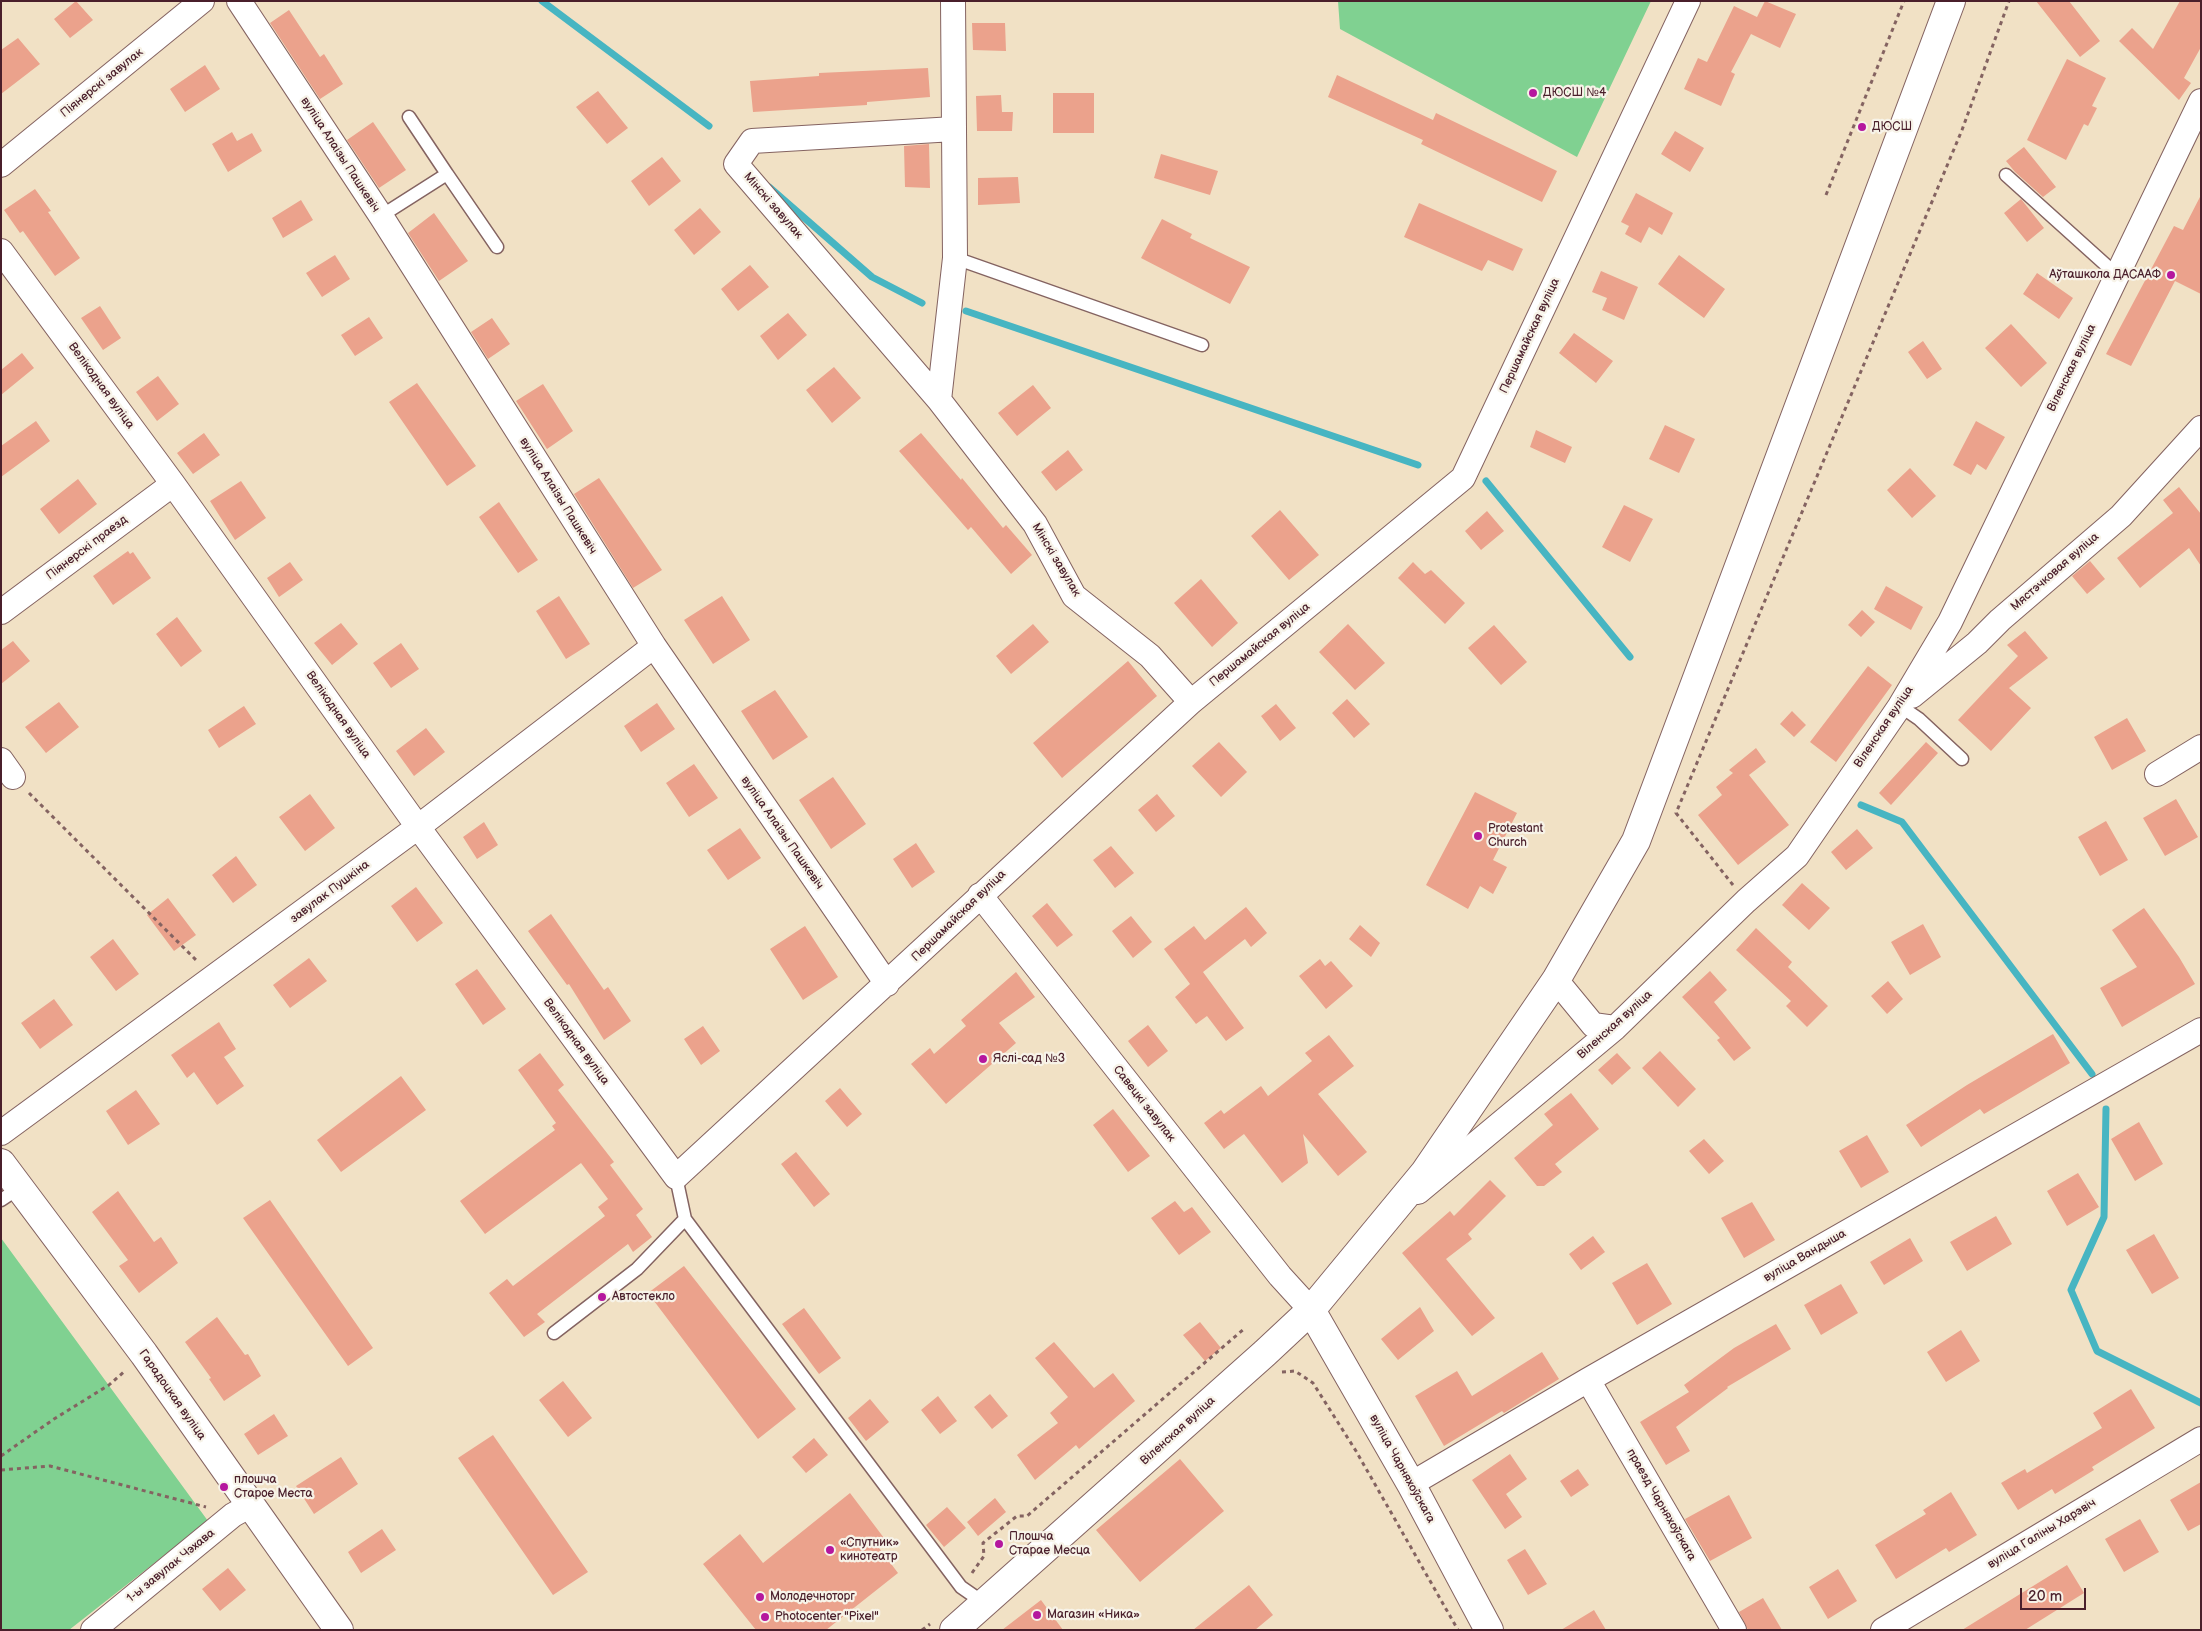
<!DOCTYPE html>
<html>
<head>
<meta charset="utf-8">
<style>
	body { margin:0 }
	#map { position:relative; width:2202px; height:1631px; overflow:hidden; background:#f1e1c5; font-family:"Balsamiq Sans",sans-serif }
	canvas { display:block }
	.frame { position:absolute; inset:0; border:2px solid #4a1f2b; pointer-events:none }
	.scale { position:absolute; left:2020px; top:1588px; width:66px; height:22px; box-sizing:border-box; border:2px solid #4a1f2b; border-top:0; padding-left:6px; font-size:15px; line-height:18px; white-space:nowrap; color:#4a1f2b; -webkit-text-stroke:4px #f7f3e8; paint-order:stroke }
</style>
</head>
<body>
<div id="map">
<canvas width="2202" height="1631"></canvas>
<div class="frame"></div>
<div class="scale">20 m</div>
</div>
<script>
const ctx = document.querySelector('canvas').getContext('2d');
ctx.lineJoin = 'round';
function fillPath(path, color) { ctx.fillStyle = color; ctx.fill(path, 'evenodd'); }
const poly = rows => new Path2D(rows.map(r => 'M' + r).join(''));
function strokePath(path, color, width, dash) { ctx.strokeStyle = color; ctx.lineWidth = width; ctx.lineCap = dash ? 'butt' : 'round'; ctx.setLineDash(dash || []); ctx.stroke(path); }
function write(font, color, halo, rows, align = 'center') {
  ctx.font = font + ' "Balsamiq Sans",sans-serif'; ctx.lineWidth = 4.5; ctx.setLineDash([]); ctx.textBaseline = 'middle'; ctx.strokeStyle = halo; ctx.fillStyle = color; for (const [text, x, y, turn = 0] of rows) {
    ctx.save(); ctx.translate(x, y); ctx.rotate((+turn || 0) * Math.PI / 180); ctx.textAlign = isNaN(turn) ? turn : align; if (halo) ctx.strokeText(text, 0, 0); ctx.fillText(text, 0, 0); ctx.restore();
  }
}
fillPath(poly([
	[1338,1,1651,1,1577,157,1340,29],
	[1,1238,208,1521,69,1630,1,1630]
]), '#80d191');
strokePath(poly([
	[542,1,709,126],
	[769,187,872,277,922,303],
	[966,311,1418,465],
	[1486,481,1630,657],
	[1861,805,1902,822,2092,1074],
	[2106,1109,2104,1217,2071,1290,2097,1351,2201,1403]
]), '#47b5c2', 7);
fillPath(poly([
	[76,1,93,20,70,38,54,19],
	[1765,1,1796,14,1780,48,1751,34,1731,72,1735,74,1721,106,1684,89,1698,58,1707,62,1734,6,1757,17],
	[2036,1,2069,1,2100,41,2080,57],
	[2180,1,2201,1,2201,47,2184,78,2191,83,2179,100,2119,41,2132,28,2153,49],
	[289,10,320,57,324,54,343,84,320,99,270,23],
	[972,23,1005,23,1006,51,973,50],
	[18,38,40,64,1,94,1,50],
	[2067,59,2106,78,2092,106,2097,108,2088,126,2084,124,2066,160,2027,140],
	[205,65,220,89,185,112,170,89],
	[928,68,930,97,867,102,867,105,753,112,750,81,819,76,819,73],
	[1337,75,1433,120,1436,113,1557,171,1542,202,1421,144,1423,140,1328,97],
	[598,91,628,128,607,144,576,107],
	[1053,93,1094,93,1094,133,1053,133],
	[1001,95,1002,112,1013,112,1012,131,977,131,976,96],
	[373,122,406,170,379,188,347,140],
	[1675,131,1704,148,1690,172,1661,154],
	[232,132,237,141,252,133,262,151,228,172,212,144],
	[929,144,930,188,905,187,904,146],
	[2024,147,2056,187,2043,197,2015,172,2006,161],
	[1161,154,1218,171,1210,195,1154,178],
	[662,157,681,181,649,206,631,181],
	[1018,177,1020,203,978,205,978,178],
	[35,189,51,211,48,212,80,258,55,276,23,231,20,233,4,210],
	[1636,193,1673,213,1662,235,1649,227,1641,243,1625,234,1629,226,1621,222],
	[2201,195,2201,294,2175,281,2131,366,2106,354,2174,226,2183,230],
	[2021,199,2044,228,2027,242,2004,213],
	[301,200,313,220,283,238,272,218],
	[1419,203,1523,249,1513,271,1488,260,1482,271,1404,237],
	[700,208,721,232,694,255,674,230],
	[434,213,468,261,439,281,408,233],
	[1162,219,1192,234,1190,238,1250,267,1230,304,1141,258],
	[335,255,350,279,322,297,306,273],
	[1679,255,1725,289,1704,318,1658,284],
	[750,265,769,287,738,311,721,289],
	[1601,271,1638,287,1624,320,1602,310,1607,298,1592,292],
	[2037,273,2073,298,2059,319,2023,294],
	[100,306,121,338,103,350,81,318],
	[788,313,807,335,778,360,760,336],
	[369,317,383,338,355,356,341,335],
	[492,318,510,344,488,359,471,332],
	[2011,324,2047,363,2021,387,1985,348],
	[1574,333,1613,361,1596,383,1559,353],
	[1923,341,1942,369,1927,379,1908,352],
	[22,353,34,368,1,395,1,370],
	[834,367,861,398,832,423,806,390],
	[158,376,179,404,157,421,136,392],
	[417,383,476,466,447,486,389,402],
	[543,384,573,431,547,449,516,401],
	[1033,385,1051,408,1017,436,998,413],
	[36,421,50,441,1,477,1,446],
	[1976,421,2005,437,1986,470,1977,464,1971,475,1953,465],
	[1665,425,1695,439,1679,473,1649,459],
	[1536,430,1572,447,1565,463,1530,447],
	[204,433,220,455,193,474,177,453],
	[921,433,961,480,962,478,1003,528,1006,525,1032,555,1011,574,971,527,968,530,899,451],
	[1068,450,1083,470,1056,491,1041,472],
	[1910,468,1936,496,1912,518,1887,490],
	[599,478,662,570,633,588,574,494],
	[78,479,97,504,59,534,40,509],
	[241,481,266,518,235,540,210,501],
	[2179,487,2201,514,2201,566,2189,548,2140,588,2117,558,2173,513,2163,500],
	[499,502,538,560,518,573,479,517],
	[1624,505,1653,519,1630,562,1602,547],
	[1280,510,1319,555,1289,580,1251,536],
	[1487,511,1504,531,1481,550,1465,531],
	[128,551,130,554,133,552,151,578,113,605,93,576],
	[2090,561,2105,579,2087,594,2072,576],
	[290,562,303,580,279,597,267,578],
	[1413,562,1425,574,1431,570,1465,603,1445,624,1398,578],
	[1201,579,1238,623,1212,647,1174,603],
	[1886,586,1923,607,1911,630,1874,609],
	[559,596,590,644,566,659,536,611],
	[722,596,750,640,713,664,684,620],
	[1862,610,1875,622,1861,637,1848,625],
	[177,617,202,651,181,667,156,634],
	[341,623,358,644,332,665,314,643],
	[1033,624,1049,642,1011,674,996,656],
	[1348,624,1385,663,1355,690,1319,652],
	[1494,625,1527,662,1501,685,1468,648],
	[2025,631,2048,658,2009,688,2031,708,1991,751,1958,720,2018,656,2007,645],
	[13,641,30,661,1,684,1,650],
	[401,643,419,669,391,688,373,663],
	[1128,661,1157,696,1062,778,1033,743],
	[1868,666,1892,685,1836,762,1810,742],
	[775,690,808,737,773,760,741,711],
	[1347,699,1370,724,1354,738,1332,713],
	[59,702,79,727,46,753,25,727],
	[657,703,675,729,641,752,624,726],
	[1276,704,1296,728,1280,741,1261,716],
	[244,706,256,724,219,748,208,730],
	[1792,711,1806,725,1794,737,1780,724],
	[2127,718,2146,751,2112,770,2094,737],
	[426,728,445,752,414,776,396,751],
	[1219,742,1247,772,1221,797,1192,766],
	[1926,742,1938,753,1891,805,1879,793],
	[1756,748,1766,762,1749,775,1789,825,1738,865,1698,815,1722,795,1716,787,1733,773,1729,770],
	[694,764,718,798,689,817,666,783],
	[833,777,866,824,831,849,799,800],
	[1475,792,1517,813,1493,860,1507,867,1493,894,1480,886,1468,909,1426,885],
	[310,794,335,828,305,851,279,817],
	[1157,794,1175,816,1156,832,1138,810],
	[2176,799,2198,837,2165,856,2143,818],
	[2106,821,2128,860,2100,876,2078,837],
	[484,822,498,845,477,859,463,837],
	[740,828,761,858,728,880,707,850],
	[1857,829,1873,848,1846,870,1831,852],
	[916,843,935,872,912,888,893,859],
	[1111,846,1134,873,1115,888,1093,860],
	[236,856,257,885,233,903,212,875],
	[1802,883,1830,908,1809,930,1782,905],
	[416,887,443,923,417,942,391,906],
	[168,898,196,935,174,951,147,915],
	[1047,903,1073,935,1057,947,1032,916],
	[1246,907,1267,933,1251,947,1245,939,1203,972,1244,1028,1226,1041,1207,1016,1196,1024,1175,997,1190,984,1164,949,1194,926,1205,940],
	[2144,908,2179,957,2195,984,2122,1027,2100,988,2137,967,2112,930],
	[551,914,604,990,608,987,631,1021,604,1040,569,984,567,985,528,931],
	[1131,916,1152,942,1133,958,1112,931],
	[1923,924,1941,957,1910,975,1891,942],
	[1360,925,1380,943,1371,957,1349,939],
	[805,926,838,977,803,1000,770,949],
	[1756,928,1792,962,1788,967,1828,1006,1807,1027,1786,1006,1791,1001,1736,950],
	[113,939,139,974,116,991,90,957],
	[309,958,327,981,290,1008,273,985],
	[1320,959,1325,966,1331,961,1353,986,1326,1009,1299,976],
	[477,969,506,1009,483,1025,455,984],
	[1710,971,1727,990,1714,1002,1751,1048,1734,1061,1717,1040,1720,1038,1682,997],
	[1016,972,1035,997,999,1023,1016,1043,946,1104,911,1064,930,1048,934,1054,966,1026,961,1020],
	[1888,981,1903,999,1887,1014,1871,996],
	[54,999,73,1025,40,1049,21,1023],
	[219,1022,236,1049,224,1057,244,1086,217,1105,194,1072,187,1078,171,1055],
	[1148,1025,1168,1051,1148,1067,1128,1041],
	[703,1026,720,1051,701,1065,684,1039],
	[2053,1034,2070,1063,1984,1114,1980,1109,1921,1147,1906,1125,1967,1085],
	[1329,1035,1354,1066,1318,1094,1367,1152,1338,1176,1303,1134,1308,1163,1282,1183,1244,1134,1224,1149,1204,1123,1221,1110,1224,1114,1261,1086,1268,1096,1312,1061,1305,1053],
	[1660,1051,1696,1089,1678,1107,1642,1068],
	[540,1053,564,1085,558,1090,614,1162,610,1165,643,1209,636,1215,652,1237,633,1252,628,1244,537,1314,545,1322,524,1337,489,1293,507,1279,513,1286,605,1216,598,1207,608,1199,581,1163,485,1234,460,1201,555,1130,552,1126,556,1123,518,1070],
	[1617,1053,1631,1068,1612,1085,1598,1070],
	[401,1076,426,1110,341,1172,317,1140],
	[840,1088,862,1114,847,1127,825,1101],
	[136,1090,160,1124,128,1145,106,1111],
	[1571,1093,1599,1129,1555,1164,1562,1172,1544,1186,1537,1186,1514,1158,1553,1125,1544,1114],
	[1113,1109,1150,1156,1128,1172,1093,1125],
	[2139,1122,2163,1164,2135,1181,2111,1139],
	[1867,1135,1889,1172,1861,1188,1839,1151],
	[1704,1139,1724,1161,1709,1174,1689,1151],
	[796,1152,830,1194,814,1207,781,1164],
	[2078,1173,2099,1207,2067,1226,2047,1191],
	[1490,1180,1506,1196,1468,1234,1472,1239,1446,1259,1495,1318,1472,1336,1402,1253,1450,1211,1454,1216],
	[118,1191,154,1242,161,1237,178,1263,139,1293,119,1266,128,1260,92,1212],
	[270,1200,373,1348,348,1366,243,1218],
	[1175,1201,1184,1212,1192,1207,1211,1232,1179,1255,1151,1218],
	[1752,1202,1775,1240,1744,1258,1721,1218],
	[1996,1216,2012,1244,1967,1271,1950,1242],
	[2154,1234,2179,1278,2152,1294,2126,1250],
	[1593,1236,1605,1252,1581,1270,1569,1254],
	[1910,1238,1923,1261,1884,1285,1870,1262],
	[1647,1263,1672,1304,1637,1325,1612,1283],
	[684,1266,796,1409,758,1439,648,1293],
	[1841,1284,1858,1313,1821,1335,1804,1305],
	[1420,1307,1434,1331,1398,1360,1381,1339],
	[804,1308,841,1358,819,1374,782,1324],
	[217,1317,245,1355,248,1354,261,1376,224,1401,209,1379,211,1378,185,1342],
	[1200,1322,1221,1348,1205,1361,1183,1335],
	[1776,1324,1791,1349,1727,1387,1728,1388,1676,1427,1690,1451,1666,1465,1640,1422,1689,1392,1684,1385,1734,1348],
	[1961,1330,1980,1361,1946,1382,1927,1352],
	[1054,1342,1094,1388,1113,1373,1135,1401,1079,1449,1076,1445,1035,1480,1017,1455,1058,1423,1050,1413,1068,1397,1035,1358],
	[1542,1352,1559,1379,1504,1413,1502,1411,1444,1446,1415,1396,1457,1371,1472,1396],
	[563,1381,592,1418,568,1437,539,1400],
	[2131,1389,2155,1428,2092,1467,2094,1470,2055,1494,2052,1489,2018,1510,2001,1483,2025,1469,2027,1473,2102,1428,2093,1413],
	[990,1394,1008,1416,992,1429,974,1407],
	[938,1396,957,1421,940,1434,921,1410],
	[870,1399,889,1422,866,1441,848,1418],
	[274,1414,288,1436,258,1455,244,1434],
	[493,1435,588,1572,553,1595,458,1458],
	[814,1438,828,1455,806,1473,792,1457],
	[1510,1454,1527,1479,1506,1494,1522,1517,1505,1529,1472,1480],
	[341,1457,358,1484,314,1514,296,1486],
	[1180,1459,1224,1511,1140,1582,1096,1530],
	[1578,1469,1589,1485,1571,1497,1560,1481],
	[2201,1482,2201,1524,2188,1531,2170,1500],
	[1951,1492,1977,1535,1949,1552,1946,1548,1896,1579,1875,1545,1926,1514,1923,1510],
	[850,1493,884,1538,876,1544,898,1573,826,1630,756,1630,703,1564,740,1534,763,1563],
	[1729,1495,1752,1538,1710,1561,1685,1519],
	[995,1498,1006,1512,978,1536,967,1522],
	[947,1507,966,1528,944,1547,926,1525],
	[2140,1519,2159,1552,2124,1572,2105,1539],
	[382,1529,396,1550,361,1573,348,1552],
	[1525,1549,1547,1584,1528,1595,1507,1560],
	[2067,1565,2084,1593,2025,1630,1962,1630],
	[228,1568,246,1590,220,1611,202,1589],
	[1838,1569,1857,1601,1828,1619,1809,1587],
	[1249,1585,1273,1615,1255,1630,1193,1630],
	[1763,1598,1782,1630,1748,1630,1739,1612],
	[1041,1600,1063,1630,1002,1630],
	[1594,1610,1606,1630,1561,1630]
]), '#eba28c');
const lane = poly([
	[447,174,497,247],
	[2006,175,2117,275],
	[381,216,447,174,409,117],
	[955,258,1202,345],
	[1900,706,1919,719,1962,759],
	[676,1177,685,1219,961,1587,984,1603],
	[1,1200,19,1188],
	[554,1333,637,1269,685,1219]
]);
const street = poly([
	[239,1,381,216,654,646,887,984],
	[953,1,955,258,939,400,1035,524,1074,596,1150,656,1191,702],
	[1,165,202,1],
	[1,251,173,484,418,827,676,1177,1191,702,1463,478,1688,1],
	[939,400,736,164,752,141,954,129],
	[1,612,173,484],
	[1912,696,1977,643,2000,620,2121,516,2201,428],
	[1,760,13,777],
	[2157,774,2201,747],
	[980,895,1280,1276,1311,1310],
	[1556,980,1593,1025,1615,1028],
	[1,1133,418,827,654,646],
	[1418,1192,1615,1028,1746,901,1797,856,1900,706,1950,622,2201,101],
	[1588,1380,1734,1630],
	[1411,1484,1588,1380,2201,1030],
	[93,1630,233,1515,251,1505],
	[1883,1630,2201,1439]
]);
const secondary = poly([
	[1,1163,144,1354,339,1630]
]);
const primary = poly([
	[1311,1310,1411,1484,1489,1630],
	[954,1630,1265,1353,1311,1310,1425,1172,1556,980,1636,841,1951,1]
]);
strokePath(lane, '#846361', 15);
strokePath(street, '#846361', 26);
strokePath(secondary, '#846361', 30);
strokePath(primary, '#846361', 30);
strokePath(poly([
	[1826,195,1904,1],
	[29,793,198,962],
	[1733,885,1676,813,1962,130,2009,1],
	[1282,1372,1295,1371,1313,1383,1356,1451,1458,1630],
	[1,1456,54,1419,109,1385,126,1370],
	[1,1470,50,1466,206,1507],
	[972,1573,984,1556,983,1543,1017,1516,1027,1516,1245,1328],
	[922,1630,930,1624]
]), '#846361', 3, [4, 4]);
strokePath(lane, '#fff', 12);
strokePath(street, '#fff', 24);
strokePath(secondary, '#fff', 28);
strokePath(primary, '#fff', 28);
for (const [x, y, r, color] of [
	[1533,93,5,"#b5179e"],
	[1862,127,5,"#b5179e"],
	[2171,275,5,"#b5179e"],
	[1478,836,5,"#b5179e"],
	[983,1059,5,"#b5179e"],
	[602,1297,5,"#b5179e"],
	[224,1487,5,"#b5179e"],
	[999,1544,5,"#b5179e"],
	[830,1550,5,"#b5179e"],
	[760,1597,5,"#b5179e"],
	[1037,1615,5,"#b5179e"],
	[765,1617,5,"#b5179e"]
]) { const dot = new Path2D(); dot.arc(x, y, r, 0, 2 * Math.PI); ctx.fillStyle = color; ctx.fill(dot); strokePath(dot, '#f7f3e8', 2); }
write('12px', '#4a1f2b', '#f7f3e8', [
	["Піянерскі завулак",102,83,-39],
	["вуліца Алаізы Пашкевіч",340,155,57],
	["Мінскі завулак",773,206,49],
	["Першамайская вуліца",1530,336,-65],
	["Віленская вуліца",2072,368,-64],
	["Велікодная вуліца",101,386,54],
	["вуліца Алаізы Пашкевіч",558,496,58],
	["Піянерскі праезд",87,548,-37],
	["Мінскі завулак",1056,560,59],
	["Мястэчковая вуліца",2055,572,-41],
	["Першамайская вуліца",1260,645,-39],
	["Велікодная вуліца",338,715,55],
	["Віленская вуліца",1884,727,-56],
	["вуліца Алаізы Пашкевіч",782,833,55],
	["завулак Пушкіна",330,892,-37],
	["Першамайская вуліца",959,916,-44],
	["Віленская вуліца",1615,1025,-42],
	["Велікодная вуліца",576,1042,54],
	["Савецкі завулак",1144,1104,52],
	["вуліца Вандыша",1805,1256,-30],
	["Гарадоцкая вуліца",172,1395,55],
	["Віленская вуліца",1178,1431,-42],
	["вуліца Чарняхоўскага",1402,1469,61],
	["праезд Чарняхоўскага",1661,1505,60],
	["вуліца Галіны Харэвіч",2042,1534,-31],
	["1-ы завулак Чэхава",171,1566,-39]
]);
write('12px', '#4a1f2b', '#f7f3e8', [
	["ДЮСШ №4",1543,93],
	["ДЮСШ",1872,127],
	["Аўташкола ДАСААФ",2161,275,"right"],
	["Protestant",1488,829],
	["Church",1488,843],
	["Яслі-сад №3",993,1059],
	["Автостекло",612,1297],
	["плошча",234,1480],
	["Старое Места",234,1494],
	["Плошча",1009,1537],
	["Старае Месца",1009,1551],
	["«Спутник»",840,1543],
	["кинотеатр",840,1557],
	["Молодечноторг",770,1597],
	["Магазин «Ника»",1047,1615],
	["Photocenter \"Pixel\"",775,1617]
], 'left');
</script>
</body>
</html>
